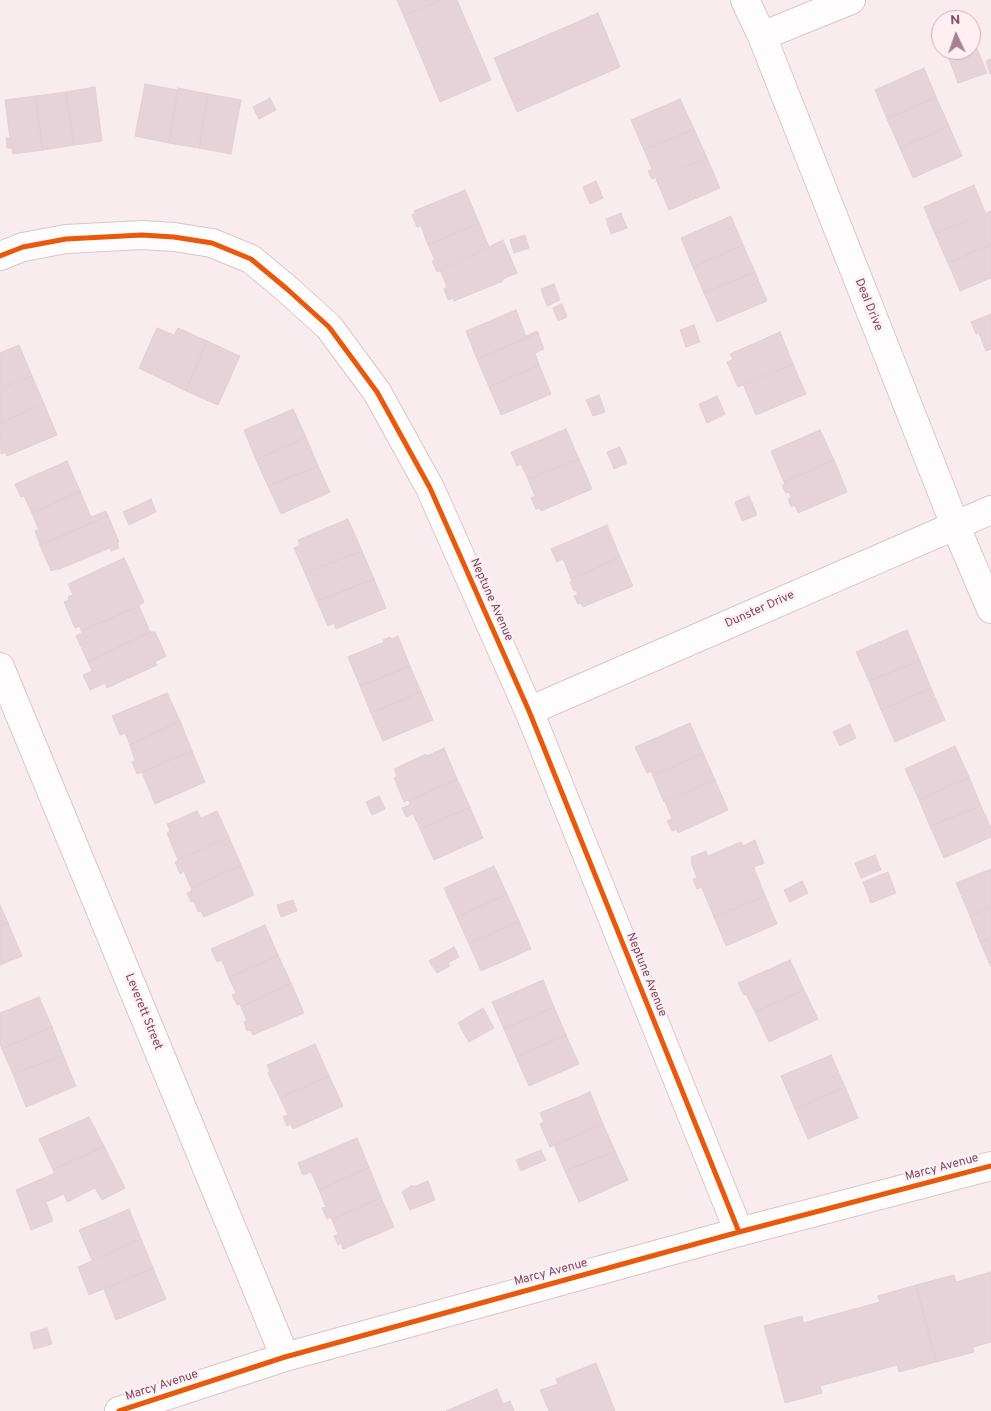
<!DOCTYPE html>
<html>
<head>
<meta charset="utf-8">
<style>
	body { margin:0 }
	#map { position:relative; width:991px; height:1411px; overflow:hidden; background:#f9ecef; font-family:Overpass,sans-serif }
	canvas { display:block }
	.north { position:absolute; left:931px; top:10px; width:50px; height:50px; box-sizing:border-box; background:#ffeff2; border:1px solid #caadb8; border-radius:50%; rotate:357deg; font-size:14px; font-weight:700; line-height:20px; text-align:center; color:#7a4960 }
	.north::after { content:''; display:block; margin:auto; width:18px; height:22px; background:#a68292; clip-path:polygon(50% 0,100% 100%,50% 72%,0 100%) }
</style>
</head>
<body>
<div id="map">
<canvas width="991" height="1411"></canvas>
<div class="north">N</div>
</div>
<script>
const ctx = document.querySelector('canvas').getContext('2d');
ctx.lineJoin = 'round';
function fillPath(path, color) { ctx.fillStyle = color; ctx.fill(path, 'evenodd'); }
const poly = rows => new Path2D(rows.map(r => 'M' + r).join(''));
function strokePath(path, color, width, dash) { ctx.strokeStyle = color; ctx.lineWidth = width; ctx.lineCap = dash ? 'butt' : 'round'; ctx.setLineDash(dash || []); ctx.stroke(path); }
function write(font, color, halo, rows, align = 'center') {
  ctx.font = font + ' Overpass,sans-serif'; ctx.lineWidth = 4.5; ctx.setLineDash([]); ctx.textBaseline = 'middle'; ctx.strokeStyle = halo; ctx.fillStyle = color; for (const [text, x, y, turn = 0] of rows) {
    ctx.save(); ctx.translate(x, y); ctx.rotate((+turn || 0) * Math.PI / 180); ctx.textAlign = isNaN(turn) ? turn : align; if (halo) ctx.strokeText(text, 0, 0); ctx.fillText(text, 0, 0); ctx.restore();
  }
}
const building = poly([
	[397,0,440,0,404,16,397,0],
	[440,0,457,0,491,80,440,102,404,16,440,0],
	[598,13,620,67,517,112,494,58,598,13],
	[974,41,987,73,958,83,946,51,971,50,971,42,974,41],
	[991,59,991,73,990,74,986,61,991,59],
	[924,68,936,97,887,119,875,90,924,68],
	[145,84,177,90,169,143,135,136,145,84],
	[95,87,102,141,74,145,66,92,95,87],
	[178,88,208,94,199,148,169,143,178,88],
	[66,92,74,145,43,150,35,96,66,92],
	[208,94,241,100,231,154,199,148,208,94],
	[35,96,43,150,13,154,12,148,7,148,6,138,10,138,5,100,35,96],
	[936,97,949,126,900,148,887,119,936,97],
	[270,98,276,110,259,119,253,107,270,98],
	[680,99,694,129,644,150,631,120,680,99],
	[949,126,962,156,913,178,900,148,949,126],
	[694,129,707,158,652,179,648,171,652,169,644,150,694,129],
	[707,158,720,188,669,210,656,179,707,158],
	[596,181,603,198,590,204,583,187,596,181],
	[974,185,985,212,935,234,924,207,974,185],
	[465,190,479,223,428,245,421,226,417,227,412,215,415,213,414,211,465,190],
	[991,211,991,244,948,263,935,234,991,211],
	[621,213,627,228,611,234,606,219,621,213],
	[731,216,743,245,693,267,681,238,731,216],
	[479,223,489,247,437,272,432,261,435,260,428,245,479,223],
	[525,235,529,248,514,253,510,240,525,235],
	[503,240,517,273,503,279,503,281,454,301,453,298,448,300,444,289,447,287,440,270,503,240],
	[991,244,991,278,960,291,948,263,991,244],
	[743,245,755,272,704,293,693,267,743,245],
	[755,272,767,301,717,322,704,293,755,272],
	[554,284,560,300,547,306,541,289,554,284],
	[562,304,567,317,558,321,553,308,562,304],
	[516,310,526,336,537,331,538,333,477,359,466,331,516,310],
	[991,314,991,349,986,351,979,333,976,334,971,322,991,314],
	[694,325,700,342,686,347,680,330,694,325],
	[157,328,174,335,178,328,207,341,186,391,139,368,157,328],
	[780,332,793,364,738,387,727,362,733,359,730,354,780,332],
	[538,333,544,349,535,353,539,365,489,387,477,359,538,333],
	[207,341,240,356,218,405,186,391,207,341],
	[19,345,32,376,0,389,0,353,19,345],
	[793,364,806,394,756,415,743,384,793,364],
	[539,365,551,394,501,415,489,387,539,365],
	[32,376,44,404,0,423,0,389,32,376],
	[599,395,605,412,593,416,586,400,599,395],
	[717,396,725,414,707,423,699,404,717,396],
	[44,404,57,435,7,456,5,452,1,454,0,423,44,404],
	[293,409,306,437,256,460,244,430,293,409],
	[566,429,579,459,528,479,521,464,517,466,511,452,566,429],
	[820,430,834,460,784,482,771,451,820,430],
	[306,437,318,466,268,486,256,460,306,437],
	[620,447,627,463,614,469,607,452,620,447],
	[579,459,592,489,541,511,540,508,536,509,531,498,535,496,528,479,579,459],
	[834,460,847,492,798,513,795,505,791,507,788,499,791,497,789,492,786,493,782,485,785,484,784,482,834,460],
	[67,461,80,491,32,513,24,496,21,497,15,484,67,461],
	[318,466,330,492,281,514,268,486,318,466],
	[80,491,91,517,106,511,108,516,40,545,35,531,39,530,32,513,80,491],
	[749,496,757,515,742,521,735,502,749,496],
	[151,499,156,512,129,525,123,512,151,499],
	[108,516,119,542,117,543,119,548,111,551,110,548,57,570,57,569,51,571,40,545,108,516],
	[348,519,362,551,305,573,294,548,300,545,298,540,348,519],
	[607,525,620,557,571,579,563,559,557,562,551,549,607,525],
	[362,551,374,579,317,601,305,573,362,551],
	[620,557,633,586,583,607,581,603,578,604,574,596,578,594,576,591,574,591,570,582,572,582,571,579,620,557],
	[124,558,144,602,139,606,81,631,80,626,75,628,64,602,69,600,68,597,73,595,68,584,124,558],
	[374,579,386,608,336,629,334,623,328,626,317,601,374,579],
	[139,606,150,632,88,662,76,636,82,633,81,631,139,606],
	[907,630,920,661,869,681,856,652,907,630],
	[150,632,155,632,166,656,155,662,157,665,107,688,105,683,90,690,83,675,92,671,88,662,150,632],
	[398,636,410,666,360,686,348,657,384,642,383,640,390,637,392,639,398,636],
	[920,661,931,688,881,710,869,681,920,661],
	[410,666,421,692,371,713,360,686,410,666],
	[931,688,945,720,895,742,881,710,931,688],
	[421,692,433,720,383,741,371,713,421,692],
	[167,693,180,721,130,745,125,733,120,735,112,716,167,693],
	[180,721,192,751,137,774,132,762,135,761,130,745,180,721],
	[690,723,703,753,653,776,651,771,647,773,635,747,690,723],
	[850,724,856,738,840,746,833,732,850,724],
	[955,746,969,777,919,800,905,769,955,746],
	[444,748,457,779,409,801,408,800,404,802,394,778,397,776,394,769,426,754,427,756,444,748],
	[192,751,205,782,155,804,142,772,192,751],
	[703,753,715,780,664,802,653,776,703,753],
	[969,777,981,806,930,826,919,800,969,777],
	[457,779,470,807,420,829,413,814,406,817,402,808,410,805,409,801,457,779],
	[715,780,728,810,678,833,677,829,672,831,667,821,672,819,665,801,715,780],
	[379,796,385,809,372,815,366,802,379,796],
	[981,806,991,828,991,837,944,858,930,826,981,806],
	[470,807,483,838,434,860,420,829,470,807],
	[197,811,201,818,217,811,229,837,178,860,167,833,170,831,167,824,197,811],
	[229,837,241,865,191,888,184,871,180,874,175,862,229,837],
	[755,840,764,863,697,889,693,879,697,878,691,862,692,861,691,857,706,851,708,856,741,842,743,846,755,840],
	[875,855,881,870,861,878,855,863,875,855],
	[241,865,254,895,204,917,201,911,198,912,194,901,191,902,187,893,192,891,191,888,241,865],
	[494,866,507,894,457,917,444,888,494,866],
	[754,868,765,896,714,917,702,888,754,868],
	[991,869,991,907,970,916,956,883,991,869],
	[888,872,896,893,871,903,863,882,888,872],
	[802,881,808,893,790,902,784,890,802,881],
	[507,894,519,921,469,944,457,917,507,894],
	[765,896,777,924,726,946,714,917,765,896],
	[293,900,297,911,281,917,277,905,293,900],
	[0,905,8,923,0,926,0,905],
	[991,907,991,938,980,942,970,916,991,907],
	[519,921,531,949,481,971,469,944,519,921],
	[8,923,22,956,0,965,0,926,8,923],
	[265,925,278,955,229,978,222,960,217,962,211,949,265,925],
	[991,938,991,967,980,942,991,938],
	[454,947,459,957,448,963,450,966,437,973,429,961,454,947],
	[278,955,291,983,241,1007,240,1004,237,1005,232,995,236,993,229,978,278,955],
	[790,960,804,990,755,1012,746,994,744,995,738,983,790,960],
	[543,980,554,1007,504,1029,492,1002,543,980],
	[291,983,304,1013,253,1035,251,1030,247,1031,244,1022,247,1021,241,1007,291,983],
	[804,990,818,1019,769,1042,755,1012,804,990],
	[39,997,52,1027,2,1049,0,1044,0,1013,39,997],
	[554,1007,566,1035,516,1057,504,1029,554,1007],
	[483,1008,494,1028,469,1042,458,1023,483,1008],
	[52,1027,63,1055,13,1074,2,1049,52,1027],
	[566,1035,579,1064,529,1086,516,1057,566,1035],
	[315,1044,329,1076,280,1098,268,1073,270,1071,267,1065,315,1044],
	[63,1055,76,1086,26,1107,13,1074,63,1055],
	[831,1055,845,1087,795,1109,781,1076,831,1055],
	[329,1076,343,1106,293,1129,291,1124,287,1126,283,1117,288,1115,280,1098,329,1076],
	[845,1087,858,1118,808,1139,795,1109,845,1087],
	[590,1092,603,1124,550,1147,540,1124,544,1122,540,1113,590,1092],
	[89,1117,104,1146,53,1170,39,1139,89,1117],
	[603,1124,615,1151,565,1171,554,1145,603,1124],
	[357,1138,369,1167,319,1190,311,1172,303,1175,298,1163,357,1138],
	[104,1146,125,1188,102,1200,95,1188,67,1202,64,1194,46,1202,53,1221,31,1230,16,1190,55,1173,53,1170,104,1146],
	[541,1150,546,1160,521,1171,516,1160,541,1150],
	[615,1151,628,1180,579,1202,565,1171,615,1151],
	[369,1167,381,1197,332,1220,331,1217,327,1219,322,1208,326,1207,319,1190,369,1167],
	[428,1181,435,1200,410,1210,402,1192,412,1185,413,1187,428,1181],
	[381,1197,394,1227,343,1249,341,1243,338,1245,334,1236,338,1234,332,1220,381,1197],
	[129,1209,141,1239,92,1260,79,1230,129,1209],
	[141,1239,153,1268,89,1295,78,1267,141,1239],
	[153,1268,166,1299,116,1320,104,1289,153,1268],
	[991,1272,991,1342,973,1347,974,1352,936,1362,916,1285,954,1275,956,1282,991,1272],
	[916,1285,936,1362,899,1372,897,1365,820,1386,822,1393,785,1403,764,1326,802,1316,803,1323,880,1302,878,1296,916,1285],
	[47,1328,52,1344,34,1349,30,1333,47,1328],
	[596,1363,615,1411,549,1411,540,1390,558,1384,556,1379,596,1363],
	[497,1389,503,1404,510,1401,514,1411,446,1411,497,1389]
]);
fillPath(building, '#e6d3da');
strokePath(building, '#e2ced6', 1);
const minor = poly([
	[0,256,23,247,66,239,142,235,174,237,212,243,251,259,287,289,329,327,377,392,430,488,529,711,739,1232],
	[0,667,285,1357],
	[529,711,991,510]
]);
const tertiary = poly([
	[745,0,762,36,955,525,991,609],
	[762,36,851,0],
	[119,1411,285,1357,739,1232,991,1166]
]);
strokePath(minor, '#d9c6cd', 30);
strokePath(tertiary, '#d9c6cd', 30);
strokePath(minor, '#fefcfd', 28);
strokePath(tertiary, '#fefcfd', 28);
strokePath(poly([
	[0,256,23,247,66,239,142,235,174,237,212,243,251,259,287,289,329,327,377,392,430,488,529,711,739,1232],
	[119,1411,285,1357,739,1232,991,1166]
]), '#e8590c', 5);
write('12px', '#7a4960', '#ffeff2', [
	["Deal Drive",868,305,68],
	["Neptune Avenue",491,600,66],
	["Dunster Drive",760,610,-24],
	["Neptune Avenue",646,975,68],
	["Leverett Street",143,1012,68],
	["Marcy Avenue",942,1168,-15],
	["Marcy Avenue",551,1273,-15],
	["Marcy Avenue",162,1386,-18]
]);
</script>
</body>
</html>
